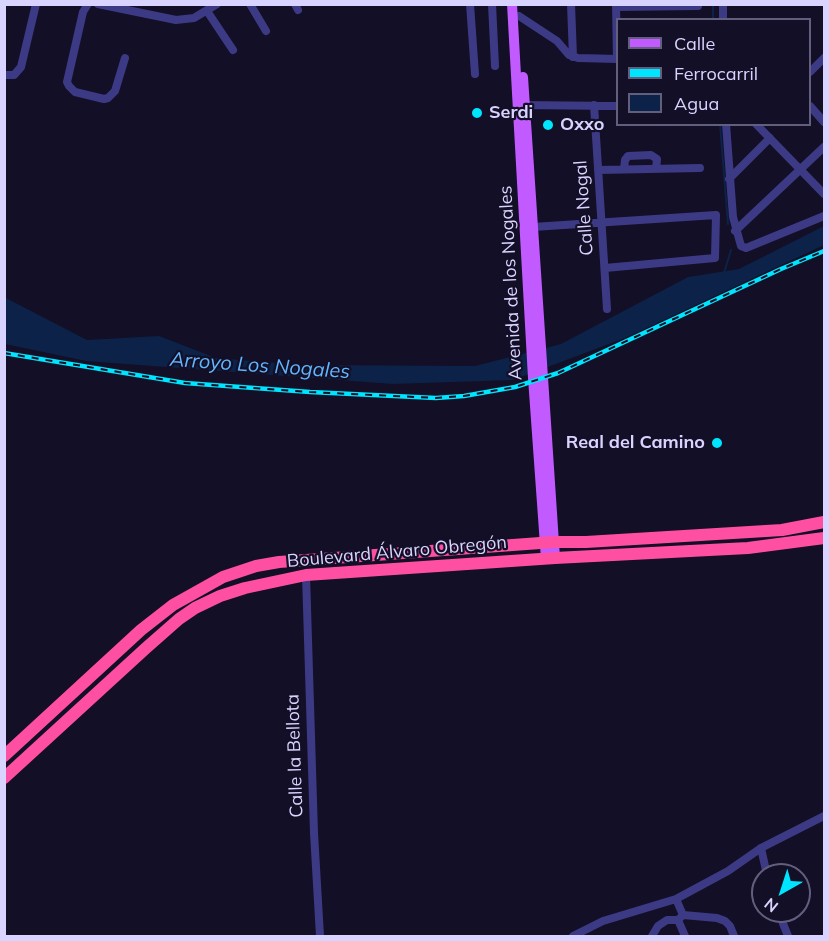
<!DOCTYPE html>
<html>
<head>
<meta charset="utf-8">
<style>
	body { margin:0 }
	#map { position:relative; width:829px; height:941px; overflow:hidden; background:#130f26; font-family:Mulish,sans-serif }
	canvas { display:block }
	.frame { position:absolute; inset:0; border:6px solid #d9d4ff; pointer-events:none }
	.legend { position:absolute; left:616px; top:18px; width:195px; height:108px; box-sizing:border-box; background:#130f26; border:2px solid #625e7d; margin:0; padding:8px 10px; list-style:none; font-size:18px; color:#d9d4ff }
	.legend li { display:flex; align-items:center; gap:12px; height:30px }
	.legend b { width:30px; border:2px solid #625e7d }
	.north { position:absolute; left:751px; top:863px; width:60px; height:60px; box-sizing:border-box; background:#130f26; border:2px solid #625e7d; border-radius:50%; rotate:219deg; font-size:16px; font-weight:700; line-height:24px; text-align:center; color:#d9d4ff }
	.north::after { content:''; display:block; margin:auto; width:21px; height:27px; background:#00e5ff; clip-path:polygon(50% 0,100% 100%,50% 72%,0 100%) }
</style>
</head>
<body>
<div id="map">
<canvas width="829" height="941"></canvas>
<div class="frame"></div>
<ul class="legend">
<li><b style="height:8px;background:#c25bff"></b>Calle</li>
<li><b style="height:8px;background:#00e5ff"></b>Ferrocarril</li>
<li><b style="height:16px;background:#0c2248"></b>Agua</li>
</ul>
<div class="north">N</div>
</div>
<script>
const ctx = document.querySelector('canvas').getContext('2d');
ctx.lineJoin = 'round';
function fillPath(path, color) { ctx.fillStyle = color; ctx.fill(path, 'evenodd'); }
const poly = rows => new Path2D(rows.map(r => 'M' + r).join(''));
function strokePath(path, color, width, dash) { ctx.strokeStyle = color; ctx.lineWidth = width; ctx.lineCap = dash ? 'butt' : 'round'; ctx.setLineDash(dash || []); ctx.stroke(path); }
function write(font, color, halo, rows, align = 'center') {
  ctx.font = font + ' Mulish,sans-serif'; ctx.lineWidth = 4.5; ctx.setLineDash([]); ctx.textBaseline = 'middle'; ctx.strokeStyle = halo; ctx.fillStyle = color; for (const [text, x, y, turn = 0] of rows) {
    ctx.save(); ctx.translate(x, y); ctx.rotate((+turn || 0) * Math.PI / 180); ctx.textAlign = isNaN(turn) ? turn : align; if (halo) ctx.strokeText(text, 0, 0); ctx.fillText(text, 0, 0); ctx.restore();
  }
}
fillPath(poly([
	[824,226,824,245,625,338,513,380,393,384,86,361,5,344,4,297,87,340,159,336,216,358,301,365,475,366,561,344,688,277,739,269]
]), '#0c2248');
strokePath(poly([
	[713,4,713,20],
	[720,124,728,224],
	[724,273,731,250]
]), '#0c2248', 2);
strokePath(poly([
	[88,4,83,12,67,82,69,86,75,92,104,99,108,98,115,91,125,58],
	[98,4,176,20,194,18,217,4],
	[250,4,266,31],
	[295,4,298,10],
	[470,4,475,74],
	[492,4,495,66],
	[571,4,573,57],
	[616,4,617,59],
	[723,4,723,20],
	[616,7,698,6],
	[207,11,233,50],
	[519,16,557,41,569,55,578,58,618,59],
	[810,72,824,58],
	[4,75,14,75,21,67,36,4],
	[519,105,618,106],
	[594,105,607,309],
	[810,106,824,122],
	[726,124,733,217,741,246,746,248,824,216],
	[756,124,824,194],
	[624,169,625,160,628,156,651,155,657,159,656,169],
	[598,170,700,168],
	[729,179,770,138],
	[533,227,716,215,715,258,605,268],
	[735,231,824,147],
	[306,575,314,833,320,936],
	[761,848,767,875],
	[676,899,683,915,678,920,685,936],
	[778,911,788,936],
	[683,915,717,918,725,921,730,926,734,936],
	[573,936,603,921,676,899,728,871,761,848,824,816],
	[652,936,658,926,667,920,678,920]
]), '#3d3a85', 8);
strokePath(poly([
	[512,4,533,378,546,559],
	[523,77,555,558]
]), '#c25bff', 10);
strokePath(poly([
	[4,756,141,630,173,605,223,577,256,566,279,562,554,542,586,542,782,530,824,522],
	[4,778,146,648,179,619,195,608,220,596,245,588,306,575,555,558,748,548,824,538]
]), '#ff4fa3', 12);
const rail = poly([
	[4,353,185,383,310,392,436,398,464,396,515,387,558,373,781,269,824,251]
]);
strokePath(rail, '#00e5ff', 4.5);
strokePath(rail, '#130f26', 2, [7]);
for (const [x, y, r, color] of [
	[477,113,6,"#00e5ff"],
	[548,125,6,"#00e5ff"],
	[717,443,6,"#00e5ff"]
]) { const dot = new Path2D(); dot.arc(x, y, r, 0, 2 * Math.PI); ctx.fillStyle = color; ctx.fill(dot); strokePath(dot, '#130f26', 2); }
write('bold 18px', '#d9d4ff', '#130f26', [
	["Serdi",489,113],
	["Oxxo",560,125],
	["Real del Camino",705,443,"right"]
], 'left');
write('18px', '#d9d4ff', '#130f26', [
	["Calle Nogal",584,208,-94],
	["Avenida de los Nogales",511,283,-93],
	["Boulevard Álvaro Obregón",397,552,-5],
	["Calle la Bellota",295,756,-92]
]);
write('italic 20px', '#62b6ff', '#130f26', [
	["Arroyo Los Nogales",260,366,4]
]);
</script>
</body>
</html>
